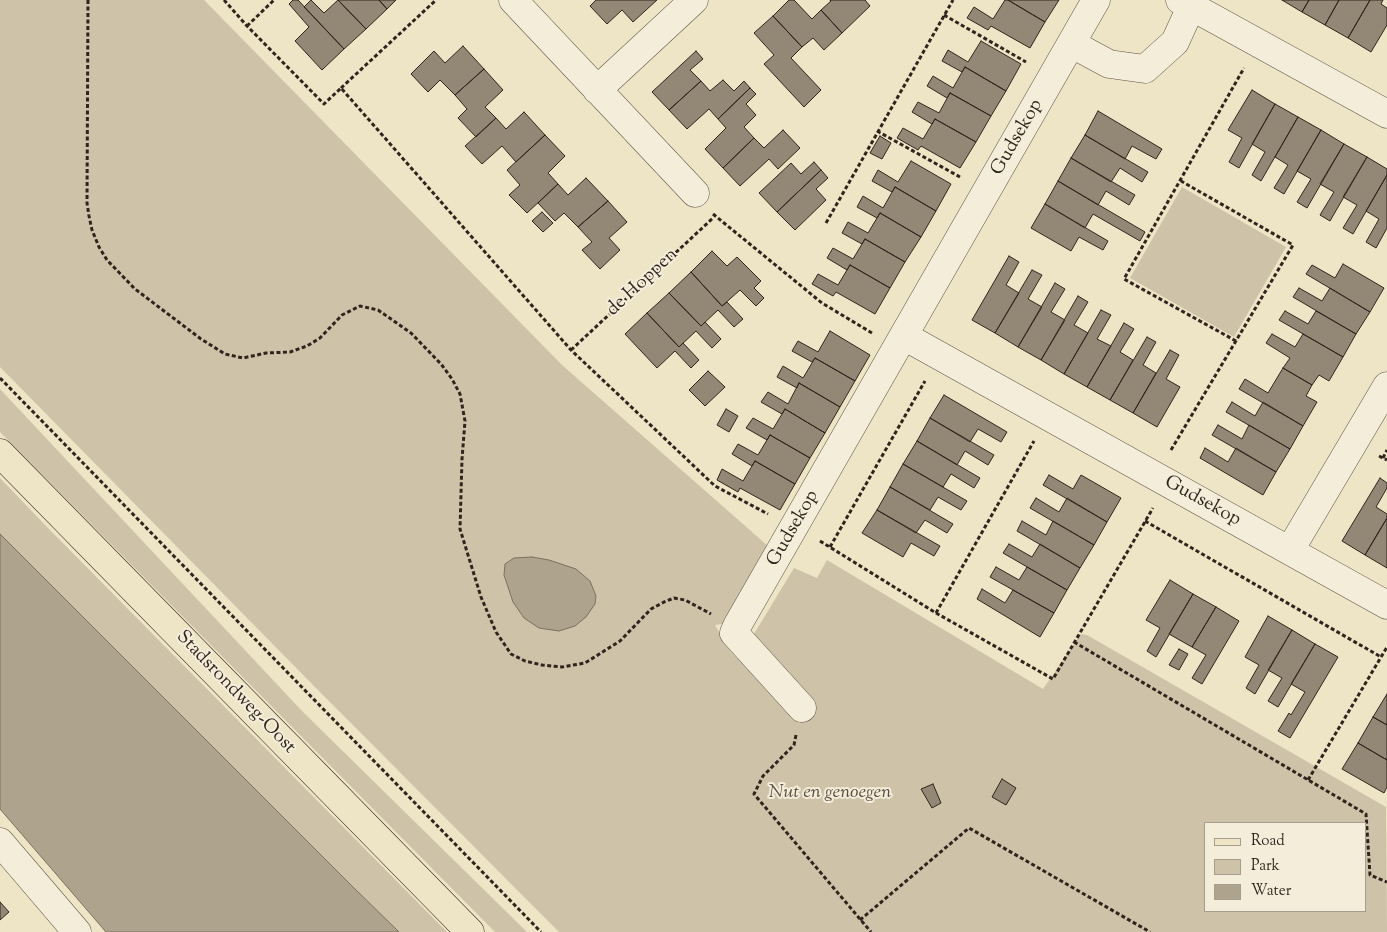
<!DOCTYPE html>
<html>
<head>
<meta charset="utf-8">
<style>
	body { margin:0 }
	#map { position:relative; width:1387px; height:932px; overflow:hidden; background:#eee4c6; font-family:"Sorts Mill Goudy",serif }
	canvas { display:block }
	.legend { position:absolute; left:1204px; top:822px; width:162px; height:90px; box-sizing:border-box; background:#f4edda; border:1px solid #a69d8e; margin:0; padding:6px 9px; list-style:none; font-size:15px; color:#31241d }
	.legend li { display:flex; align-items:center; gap:10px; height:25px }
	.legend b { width:25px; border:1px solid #a69d8e }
</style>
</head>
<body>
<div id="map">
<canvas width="1387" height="932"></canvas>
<ul class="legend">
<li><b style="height:6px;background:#eee4c6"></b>Road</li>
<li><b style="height:14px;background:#cec3a9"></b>Park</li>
<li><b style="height:14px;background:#aea38d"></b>Water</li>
</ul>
</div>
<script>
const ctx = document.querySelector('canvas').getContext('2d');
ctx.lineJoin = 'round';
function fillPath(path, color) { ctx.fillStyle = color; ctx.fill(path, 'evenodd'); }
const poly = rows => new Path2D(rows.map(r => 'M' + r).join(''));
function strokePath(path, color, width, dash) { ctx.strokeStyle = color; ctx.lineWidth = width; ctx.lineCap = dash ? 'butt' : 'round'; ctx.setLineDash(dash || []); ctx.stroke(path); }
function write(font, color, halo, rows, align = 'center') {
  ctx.font = font + ' "Sorts Mill Goudy",serif'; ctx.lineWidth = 4; ctx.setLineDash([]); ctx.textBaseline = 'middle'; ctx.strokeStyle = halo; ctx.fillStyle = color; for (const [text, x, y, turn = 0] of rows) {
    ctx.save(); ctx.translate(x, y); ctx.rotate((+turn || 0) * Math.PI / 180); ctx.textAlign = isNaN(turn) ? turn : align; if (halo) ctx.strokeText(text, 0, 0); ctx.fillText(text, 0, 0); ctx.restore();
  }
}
fillPath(poly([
	[0,0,204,0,562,365,768,546,729,623,715,625,730,651,746,666,755,641,754,634,794,568,817,578,827,560,1043,689,1081,634,1087,635,1386,807,1387,932,559,932,311,683,0,367],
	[1206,823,1366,823,1366,911,1206,911],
	[1182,187,1286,247,1234,337,1130,278],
	[0,389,303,712,527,932,495,932,0,432],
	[0,478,47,527,447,932,288,932,0,577]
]), '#cec3a9');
const water = poly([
	[0,534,353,887,399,932,106,932,0,809,0,534],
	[532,557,549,560,576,569,590,581,596,596,595,604,586,617,575,626,559,631,539,628,524,618,513,602,504,575,505,564,514,558,532,557]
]);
fillPath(water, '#aea38d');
strokePath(water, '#7c7060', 1);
const building = poly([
	[293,0,298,0,344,49,322,70,295,41,309,27,289,4,293,0],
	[311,0,324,13,338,0,366,29,344,49,304,7,311,0],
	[338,0,379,0,387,9,366,29,338,0],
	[379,0,396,0,387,9,379,0],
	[596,0,657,0,633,22,622,10,607,24,590,6,596,0],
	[789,0,794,0,812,19,821,10,842,33,824,50,813,38,802,47,773,16,789,0],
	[830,0,865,0,870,6,842,33,821,10,831,1,830,0],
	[1005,0,1008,0,1045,22,1030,48,991,26,988,30,967,18,974,7,993,19,1005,0],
	[1008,0,1059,0,1045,22,1008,0],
	[1282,0,1309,0,1302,12,1282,0],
	[1309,0,1339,0,1325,25,1302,12,1309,0],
	[1339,0,1370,0,1348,38,1325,25,1339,0],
	[1370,0,1383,0,1381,4,1387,8,1387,25,1371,52,1348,38,1370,0],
	[773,16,802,47,791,58,821,90,804,107,764,64,774,55,754,33,773,16],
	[981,41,1021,64,1006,91,965,67,962,72,942,61,948,50,968,62,981,41],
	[463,46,484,69,455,95,440,80,428,92,411,74,434,51,445,63,463,46],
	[696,51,703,59,690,70,701,81,669,110,652,92,696,51],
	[965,67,1006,91,991,116,950,93,947,98,927,86,933,76,953,88,965,67],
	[484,69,503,90,485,107,496,118,476,137,458,118,467,109,455,95,484,69],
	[723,80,734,91,744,81,750,88,718,119,709,109,687,129,669,110,701,81,710,91,723,80],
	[750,88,756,94,746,104,756,115,744,127,754,138,723,168,705,149,726,128,718,119,750,88],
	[1252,90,1275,104,1239,168,1229,162,1242,138,1228,130,1252,90],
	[950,93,991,116,976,142,935,119,932,124,912,112,918,102,939,113,950,93],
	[1275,104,1298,117,1261,181,1252,175,1265,152,1252,144,1275,104],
	[1098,111,1162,149,1156,159,1132,146,1125,159,1085,135,1098,111],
	[524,112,545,135,516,162,502,146,482,164,465,146,496,118,506,129,524,112],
	[1298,117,1321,130,1284,194,1274,188,1288,165,1275,157,1298,117],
	[935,119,976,142,960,168,921,146,918,150,897,138,903,128,923,139,935,119],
	[783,130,800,148,778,169,769,159,740,186,723,168,754,138,764,148,783,130],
	[1321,130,1344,144,1307,208,1297,202,1311,179,1297,171,1321,130],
	[545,135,565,156,548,173,558,184,527,213,509,195,520,185,507,170,545,135],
	[1085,135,1148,172,1142,182,1120,168,1111,182,1071,158,1085,135],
	[880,136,891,143,882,159,870,153,880,136],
	[1344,144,1367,157,1330,221,1320,215,1334,192,1320,184,1344,144],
	[1367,157,1387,169,1387,175,1353,234,1343,228,1357,205,1343,197,1367,157],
	[1071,158,1135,195,1129,205,1106,191,1098,205,1058,181,1071,158],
	[911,161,951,184,936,211,895,187,892,192,872,181,878,170,898,182,911,161],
	[814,162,821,170,777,212,759,193,791,163,801,174,814,162],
	[821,170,828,178,816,189,826,200,795,230,777,212,821,170],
	[1387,175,1387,228,1376,248,1366,242,1379,219,1366,211,1387,175],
	[586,178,608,201,578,227,564,213,555,221,538,203,558,184,568,195,586,178],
	[1058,181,1145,232,1140,241,1093,214,1085,228,1045,204,1058,181],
	[895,187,936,211,921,237,880,213,877,218,857,207,863,196,883,208,895,187],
	[608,201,627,222,609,238,620,250,600,269,582,250,592,242,578,227,608,201],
	[1045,204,1108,241,1103,250,1079,237,1071,251,1031,228,1045,204],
	[542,212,553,223,543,232,532,221,542,212],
	[880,213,921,237,905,262,865,239,862,244,842,233,848,222,868,233,880,213],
	[865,239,905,262,890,288,850,265,847,270,827,258,833,248,853,259,865,239],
	[712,251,727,266,737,257,761,281,754,288,764,298,756,306,740,290,722,306,691,272,712,251],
	[1009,256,1019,262,1006,285,1019,293,995,333,972,320,1009,256],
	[1343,264,1384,288,1370,312,1306,274,1312,265,1335,278,1343,264],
	[850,265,890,288,875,314,836,292,833,296,812,284,818,274,838,285,850,265],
	[1032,270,1042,275,1028,299,1042,307,1018,347,995,333,1032,270],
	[691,272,722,306,727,302,743,319,734,327,718,310,701,326,669,293,691,272],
	[1055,283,1065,289,1051,312,1065,320,1041,360,1018,347,1055,283],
	[1299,288,1322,301,1330,288,1370,312,1356,334,1293,297,1299,288],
	[669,293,701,326,705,322,721,339,712,348,696,331,679,347,647,313,669,293],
	[1078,296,1088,302,1074,325,1088,333,1064,374,1041,360,1078,296],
	[1101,310,1111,315,1097,339,1111,346,1087,387,1064,374,1101,310],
	[1285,311,1308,324,1316,311,1356,334,1343,357,1279,320,1285,311],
	[647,313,679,347,683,343,699,360,691,368,675,351,657,368,625,334,647,313],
	[1124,323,1134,329,1120,352,1133,360,1110,400,1087,387,1124,323],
	[830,331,870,355,855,381,815,358,812,362,792,351,798,341,818,352,830,331],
	[1272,334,1295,347,1303,334,1343,357,1329,381,1319,375,1312,385,1283,368,1290,358,1266,343,1272,334],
	[1147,337,1156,342,1143,365,1156,373,1133,413,1110,400,1147,337],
	[1170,350,1179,355,1166,379,1180,387,1157,427,1133,413,1170,350],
	[815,358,855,381,840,407,799,383,797,388,777,377,783,366,803,378,815,358],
	[1283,368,1312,385,1306,396,1317,402,1303,426,1239,389,1245,379,1268,393,1283,368],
	[708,371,725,387,705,406,689,390,708,371],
	[799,383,840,407,825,433,785,409,782,414,761,402,768,392,788,404,799,383],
	[944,395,1007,432,1001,442,978,429,970,442,930,418,944,395],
	[1232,402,1255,416,1263,402,1303,426,1290,449,1226,412,1232,402],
	[726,409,738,416,729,432,717,425,726,409],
	[785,409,825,433,810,458,770,435,767,440,746,428,753,418,773,429,785,409],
	[930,418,994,455,988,465,965,451,957,465,917,441,930,418],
	[1218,425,1242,439,1249,425,1290,449,1276,472,1212,435,1218,425],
	[770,435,810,458,795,484,755,461,752,466,732,454,738,444,758,455,770,435],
	[917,441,980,478,974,488,951,474,943,487,903,464,917,441],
	[1205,448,1228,462,1236,448,1276,472,1263,495,1200,458,1205,448],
	[755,461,795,484,780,510,740,488,738,492,717,480,722,469,743,481,755,461],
	[903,464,967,501,961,510,938,497,930,510,890,487,903,464],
	[1049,475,1073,489,1081,475,1121,498,1107,522,1043,485,1049,475],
	[1380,478,1387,483,1387,488,1376,507,1387,514,1387,518,1365,555,1342,541,1380,478],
	[890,487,953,524,947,533,925,520,916,533,877,510,890,487],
	[1036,498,1059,512,1067,498,1107,522,1094,545,1030,508,1036,498],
	[877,510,940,546,934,556,911,543,903,557,862,533,877,510],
	[1387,518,1387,568,1365,555,1387,518],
	[1022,521,1046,535,1053,521,1094,545,1080,568,1017,531,1022,521],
	[1009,544,1032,557,1040,544,1080,568,1067,590,1003,553,1009,544],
	[996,567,1019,580,1027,567,1067,590,1054,613,990,577,996,567],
	[1170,580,1193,594,1156,657,1147,651,1160,628,1146,620,1170,580],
	[982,589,1005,603,1013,590,1054,613,1040,637,977,599,982,589],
	[1193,594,1216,607,1192,647,1169,634,1193,594],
	[1216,607,1239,621,1202,684,1192,678,1206,655,1192,647,1216,607],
	[1268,616,1292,630,1255,694,1246,688,1259,665,1245,657,1268,616],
	[1292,630,1315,644,1278,707,1268,701,1282,678,1268,670,1292,630],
	[1315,644,1338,657,1290,738,1278,731,1289,713,1291,715,1305,692,1291,684,1315,644],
	[1179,649,1188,654,1179,670,1169,665,1179,649],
	[1387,694,1387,725,1373,717,1387,694],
	[1373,717,1387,725,1387,760,1358,743,1373,717],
	[1358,743,1387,760,1387,787,1384,793,1342,769,1358,743],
	[1002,779,1016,788,1006,805,992,797,1002,779],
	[933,784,941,803,932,808,921,789,933,784],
	[0,902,9,912,0,920,0,902]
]);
fillPath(building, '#938875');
strokePath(building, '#31241d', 1);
const street = poly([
	[513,0,695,193],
	[1180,0,1387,114],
	[1072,44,1109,64,1145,69,1175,42,1191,7],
	[597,90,694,0],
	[904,336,1387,605],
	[1290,550,1387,386],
	[802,708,734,633,737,626,1096,0],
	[0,842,77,932]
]);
const primary = poly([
	[0,453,470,932]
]);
strokePath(street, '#605447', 29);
strokePath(primary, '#31241d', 29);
strokePath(poly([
	[88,0,87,203,89,216,92,230,99,247,107,260,135,289,201,339,225,354,243,358,266,353,290,352,307,346,320,338,342,315,360,306,378,310,411,333,441,364,452,379,460,394,465,421,462,459,460,529,481,597,496,632,511,654,525,661,542,665,562,667,585,663,620,641,651,609,664,602,674,598,685,600,711,614],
	[224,0,247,26,324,104,341,88,571,350,715,486,768,514],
	[944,15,1026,62],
	[247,26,274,0],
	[341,88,436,0],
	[877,131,960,177],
	[713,214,822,303,872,333],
	[826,223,953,0],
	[1236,341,1124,279,1244,68],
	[571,350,713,218],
	[0,378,541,932],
	[1171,450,1293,245,1181,181],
	[1379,456,1387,460],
	[1383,458,1387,450],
	[1145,521,1381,657],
	[820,541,936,613,1053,679,1153,508],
	[830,547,925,381],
	[936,613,1034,441],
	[1074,642,1366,814,1370,875,1387,882],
	[796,735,794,745,763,776,754,794,871,932],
	[1308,780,1387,647],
	[860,920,969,828,1150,932]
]), '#31241d', 3, [4, 2.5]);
strokePath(street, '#f4edda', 28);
strokePath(primary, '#eee4c6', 28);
write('19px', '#31241d', '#f4edda', [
	["Gudsekop",1018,138,-60],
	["de Hoppen",643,283,-43],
	["Gudsekop",1202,502,29],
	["Gudsekop",794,529,-60],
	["Stadsrondweg-Oost",235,693,46]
]);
write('italic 19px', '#584c40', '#f4edda', [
	["Nut en genoegen",830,794]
]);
</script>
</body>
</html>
